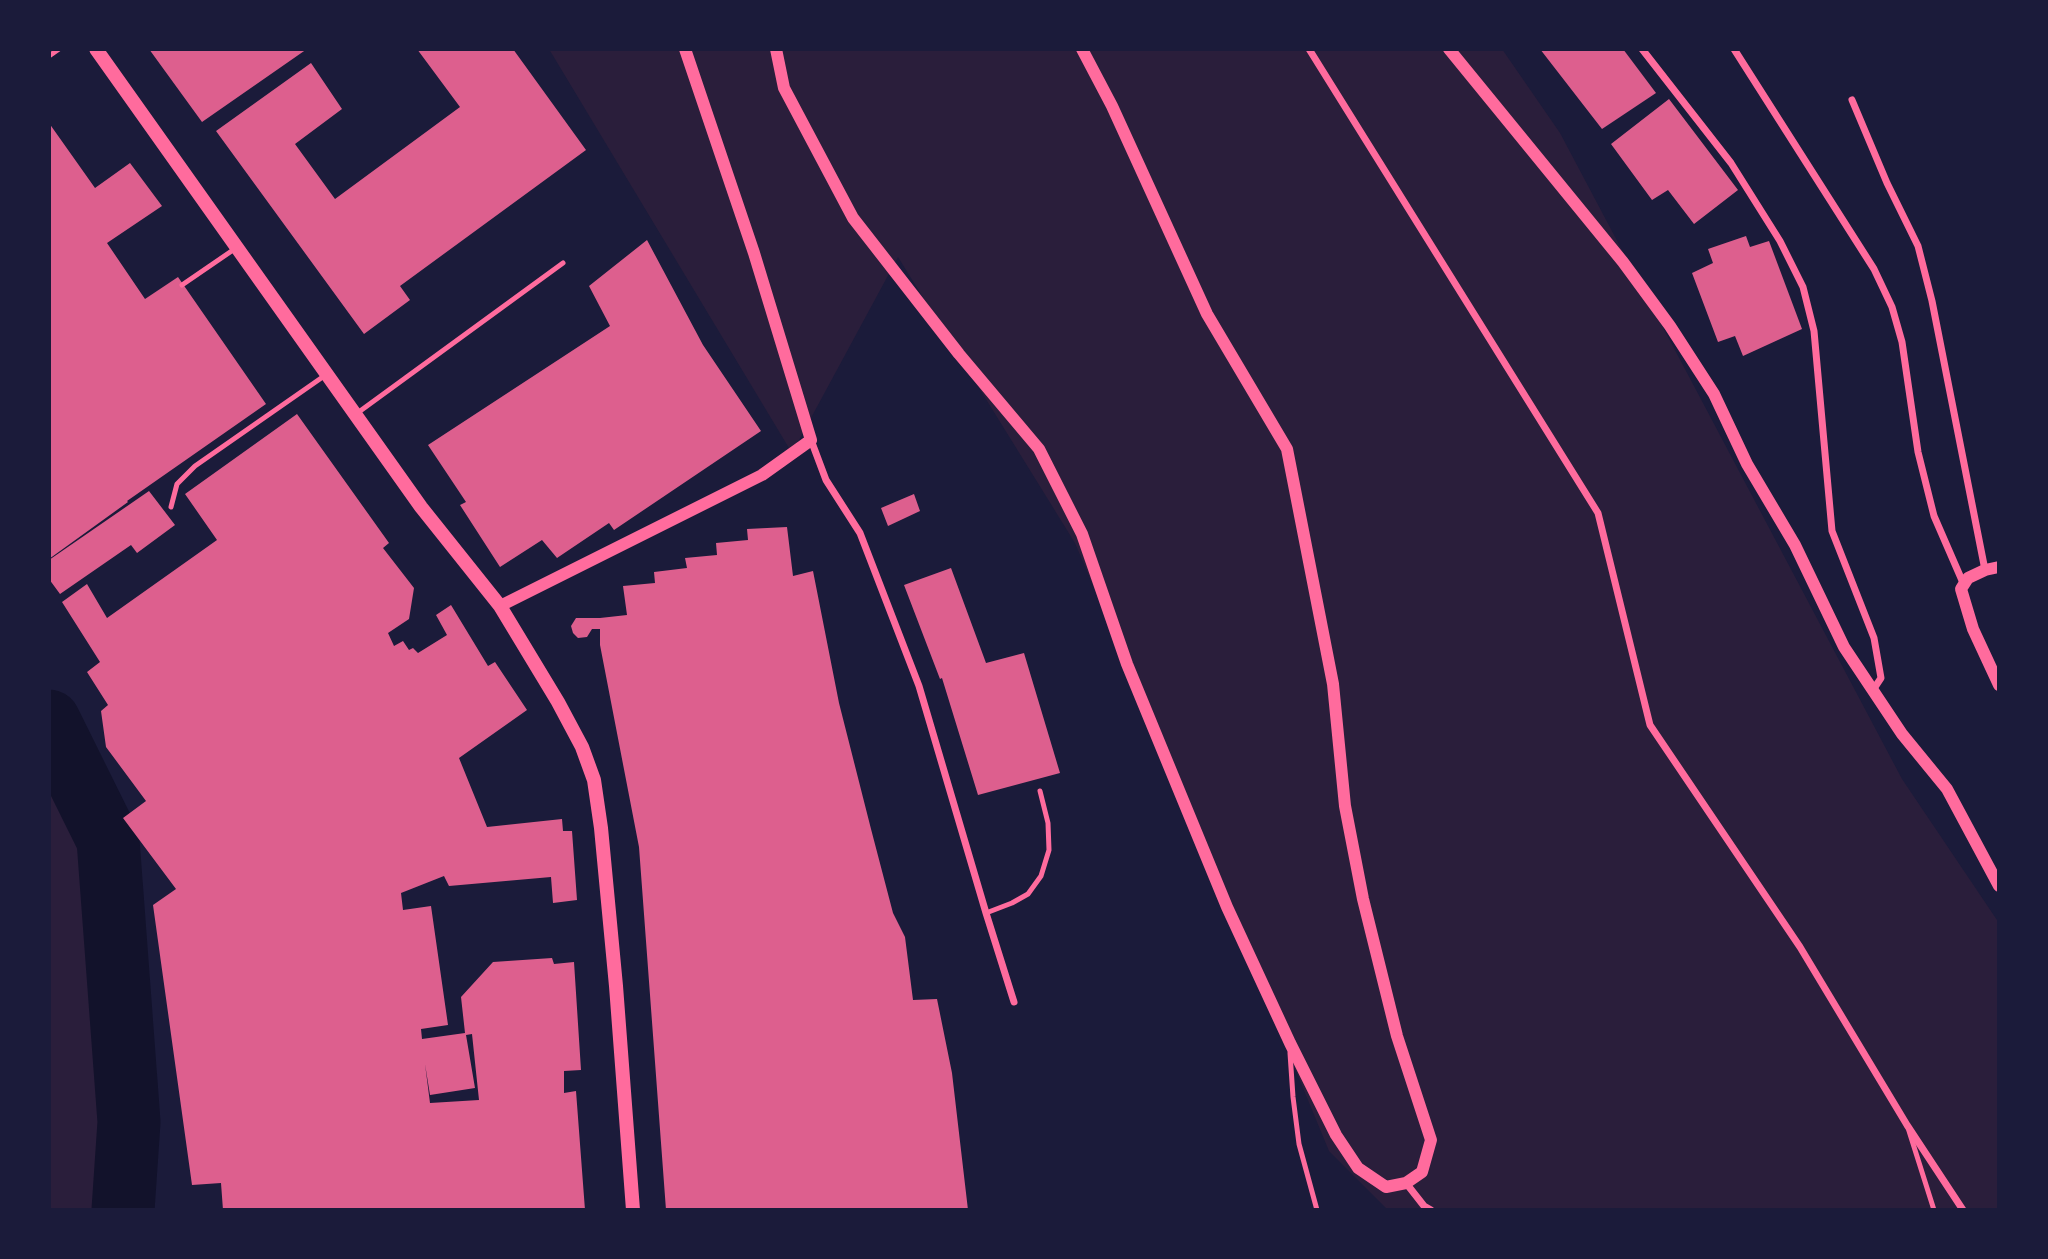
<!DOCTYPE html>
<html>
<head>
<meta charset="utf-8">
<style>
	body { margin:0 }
	#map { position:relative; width:2048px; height:1259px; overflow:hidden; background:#1b1b3a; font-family:Commissioner,sans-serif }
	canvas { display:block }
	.frame { position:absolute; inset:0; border:51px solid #1b1b3a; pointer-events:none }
</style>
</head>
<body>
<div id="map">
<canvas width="2048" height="1259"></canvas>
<div class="frame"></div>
</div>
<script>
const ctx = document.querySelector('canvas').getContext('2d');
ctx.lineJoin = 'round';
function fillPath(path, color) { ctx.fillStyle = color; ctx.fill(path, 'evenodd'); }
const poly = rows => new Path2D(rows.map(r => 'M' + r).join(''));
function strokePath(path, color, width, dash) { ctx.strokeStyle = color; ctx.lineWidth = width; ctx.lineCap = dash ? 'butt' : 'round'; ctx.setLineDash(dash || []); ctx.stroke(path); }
fillPath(poly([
	[549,49,1502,49,1560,133,1902,779,1999,923,1999,1210,1388,1210,1329,1151,1186,804,1075,543,898,257,792,453],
	[49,747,104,865,144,1091,147,1210,49,1210]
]), '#2a1e3b');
strokePath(poly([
	[49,721,108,840,129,1122,123,1210]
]), '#12122b', 63);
fillPath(poly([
	[149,49,307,49,202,122],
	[417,49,513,49,586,150,400,286,410,300,364,334,216,131,311,63,342,109,295,144,335,199,460,107],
	[1540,49,1623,49,1656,93,1602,129],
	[1669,99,1738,190,1694,224,1668,190,1652,200,1611,144],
	[49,123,95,188,130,163,162,206,107,243,145,299,178,277,266,404,127,501,128,502,49,559],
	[1746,236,1750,247,1769,241,1802,329,1743,356,1735,336,1718,342,1692,273,1713,263,1708,249],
	[647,240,703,345,761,431,614,530,609,523,557,558,542,540,500,567,460,505,466,502,428,445,610,326,589,286],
	[297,414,389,543,383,548,414,588,409,619,388,633,394,646,403,641,409,650,413,648,418,653,447,635,436,615,451,605,488,666,495,662,527,710,459,758,487,827,562,819,563,831,572,831,577,900,553,903,551,877,449,886,444,876,401,893,403,910,431,906,448,1025,421,1029,422,1039,465,1033,461,997,493,962,552,958,554,964,574,962,581,1070,564,1071,564,1093,576,1091,585,1210,223,1210,221,1183,192,1185,153,905,176,889,123,818,146,801,106,747,101,711,108,705,87,672,100,662,62,602,87,584,107,618,217,540,185,494],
	[472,1034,479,1100,430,1103,425,1064,430,1095,475,1088,466,1035],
	[149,491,175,525,137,553,131,545,60,594,49,579,49,560],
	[914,494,920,511,888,526,881,508],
	[787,527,793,576,813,571,839,703,871,829,893,913,905,937,913,1000,937,999,952,1073,968,1210,666,1210,639,847,600,645,600,629,592,629,587,637,578,638,573,633,571,626,576,618,600,618,627,615,623,586,655,583,654,572,687,568,685,558,717,555,716,543,748,540,747,529],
	[951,568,986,663,1024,653,1060,773,978,795,942,678,940,679,904,585]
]), '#dd5f8e');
strokePath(poly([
	[49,56,59,49],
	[182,285,236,248],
	[356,414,563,263],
	[171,507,177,484,195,466,327,374],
	[986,913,1012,903,1028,894,1041,876,1049,850,1048,823,1040,791],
	[1290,1053,1293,1097,1299,1144,1317,1210],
	[1909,1131,1934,1210]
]), '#ff6b9d', 5);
strokePath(poly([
	[1309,49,1598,513,1650,725,1800,947,1907,1125,1963,1210],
	[1642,49,1731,163,1780,241,1803,287,1814,331,1832,531,1874,638,1881,678,1873,690],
	[1734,49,1874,269,1892,307,1902,342,1918,452,1934,516,1964,585],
	[1852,100,1887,183,1918,246,1932,301,1985,570],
	[811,440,826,480,860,533,919,686,986,913,1014,1002],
	[1406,1183,1424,1206,1431,1210]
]), '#ff6b9d', 7);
strokePath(poly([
	[776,49,784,88,853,218,959,354,1039,449,1082,534,1127,664,1227,907,1290,1043,1336,1135,1358,1168,1386,1187,1406,1183,1422,1172,1431,1140,1397,1036,1363,899,1345,806,1333,684,1287,449,1207,314,1112,106,1082,49],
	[1449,49,1623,262,1670,326,1714,394,1747,464,1795,545,1844,647,1902,734,1947,789,1999,886],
	[1999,567,1985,570,1968,578,1961,589,1973,629,1999,685],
	[500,606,762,475,811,440,754,253,685,49]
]), '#ff6b9d', 12);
strokePath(poly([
	[96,49,421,507,500,606,558,702,582,747,594,780,601,828,616,986,633,1210]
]), '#ff6b9d', 14);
</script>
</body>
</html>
